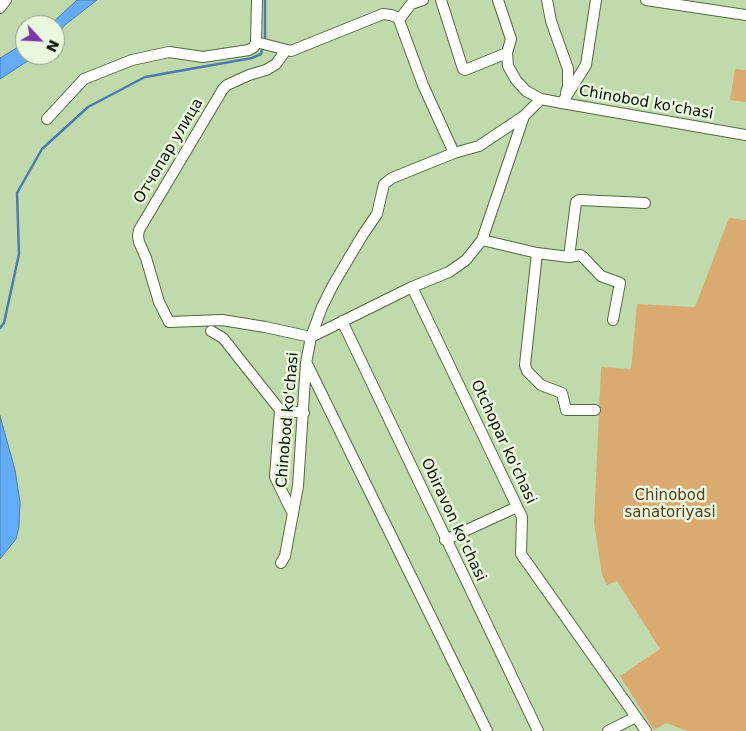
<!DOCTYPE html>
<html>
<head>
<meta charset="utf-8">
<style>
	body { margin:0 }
	#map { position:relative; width:746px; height:731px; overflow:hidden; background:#c1daac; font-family:"DejaVu Sans",sans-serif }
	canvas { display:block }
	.north { position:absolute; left:15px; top:15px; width:50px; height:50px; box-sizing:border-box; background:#e9f7df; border:1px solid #8f9b87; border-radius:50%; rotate:115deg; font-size:14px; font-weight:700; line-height:20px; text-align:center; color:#081002 }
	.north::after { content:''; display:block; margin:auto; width:18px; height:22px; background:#7f35a7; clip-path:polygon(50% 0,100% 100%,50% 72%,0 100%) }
</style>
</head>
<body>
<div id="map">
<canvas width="746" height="731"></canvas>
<div class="north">N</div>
</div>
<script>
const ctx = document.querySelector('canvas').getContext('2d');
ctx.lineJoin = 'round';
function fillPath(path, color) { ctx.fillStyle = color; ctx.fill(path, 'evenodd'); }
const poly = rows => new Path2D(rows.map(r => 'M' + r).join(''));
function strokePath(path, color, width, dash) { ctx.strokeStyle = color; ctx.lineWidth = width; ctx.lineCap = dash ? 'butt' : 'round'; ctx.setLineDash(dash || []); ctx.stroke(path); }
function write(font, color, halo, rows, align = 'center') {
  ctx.font = font + ' "DejaVu Sans",sans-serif'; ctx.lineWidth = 5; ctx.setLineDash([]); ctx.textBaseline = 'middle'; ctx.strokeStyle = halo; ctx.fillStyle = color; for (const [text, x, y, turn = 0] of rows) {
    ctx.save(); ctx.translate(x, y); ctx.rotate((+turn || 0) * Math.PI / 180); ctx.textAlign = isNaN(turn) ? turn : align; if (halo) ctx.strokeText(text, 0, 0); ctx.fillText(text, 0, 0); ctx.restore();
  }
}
fillPath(poly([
	[735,69,746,70,746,102,730,100],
	[729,218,746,220,746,731,687,731,666,723,654,730,620,676,660,649,617,581,607,585,602,575,594,523,601,367,631,369,637,304,695,307]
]), '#daab71');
const water = poly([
	[77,0,97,0,66,24,55,36,55,25,50,25,77,0],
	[25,43,25,55,37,55,0,79,0,58,25,43],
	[0,416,15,470,20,502,19,527,16,539,0,559,0,416]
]);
fillPath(water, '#64acf7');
strokePath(water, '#487dae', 1);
strokePath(poly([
	[265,41,265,0],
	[0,328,4,323,19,254,17,193,42,149,88,107,145,77,252,58,261,54,263,46]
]), '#487dae', 2.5);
const minor = poly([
	[441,0,463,69,465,70,507,53],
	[498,0,511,39,507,53,508,66,516,80,526,91,541,99,562,103,746,135],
	[547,0,551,21,568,69,568,87,566,93],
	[646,0,746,15],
	[0,8,6,0],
	[399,20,411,4,423,0],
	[256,42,291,51,383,14,391,15,396,17,399,20,423,85,454,153],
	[286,50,276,64,266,70,249,75,227,85,223,89,139,230,138,236,139,242,146,258,159,302,169,322,222,320,265,327,311,337,412,287,449,272,466,260,482,240,524,116,541,99],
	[562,103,586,65,596,0],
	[47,119,84,79,132,60,169,52,203,57,249,50,254,47,256,42,257,0],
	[482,240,537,253,569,257,580,255,583,257,601,276,620,283,613,320],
	[537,253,525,365,527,371,541,385,562,393,566,410,595,410],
	[569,257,576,202,579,200,645,203],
	[412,287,522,517,521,554,646,731],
	[342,321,538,731],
	[211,331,223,338,280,410,304,413],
	[307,364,487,731],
	[280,410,275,477,293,514],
	[445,540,517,507],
	[281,563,285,556,298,486,306,363,311,337,322,307,333,285,362,236,377,214,384,184,392,178,454,153,479,146,524,116],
	[608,731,636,717]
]);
strokePath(minor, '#536940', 12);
strokePath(minor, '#fff', 10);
write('15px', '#081002', '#e9f7df', [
	["Chinobod ko'chasi",646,103,10],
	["Отчопар улица",169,151,-59],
	["Chinobod ko'chasi",288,420,-85],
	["Otchopar ko'chasi",503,442,65],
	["Obiravon ko'chasi",453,520,65]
]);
write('15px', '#583c17', '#e9f7df', [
	["Chinobod",670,496],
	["sanatoriyasi",670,513]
]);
</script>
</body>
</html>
